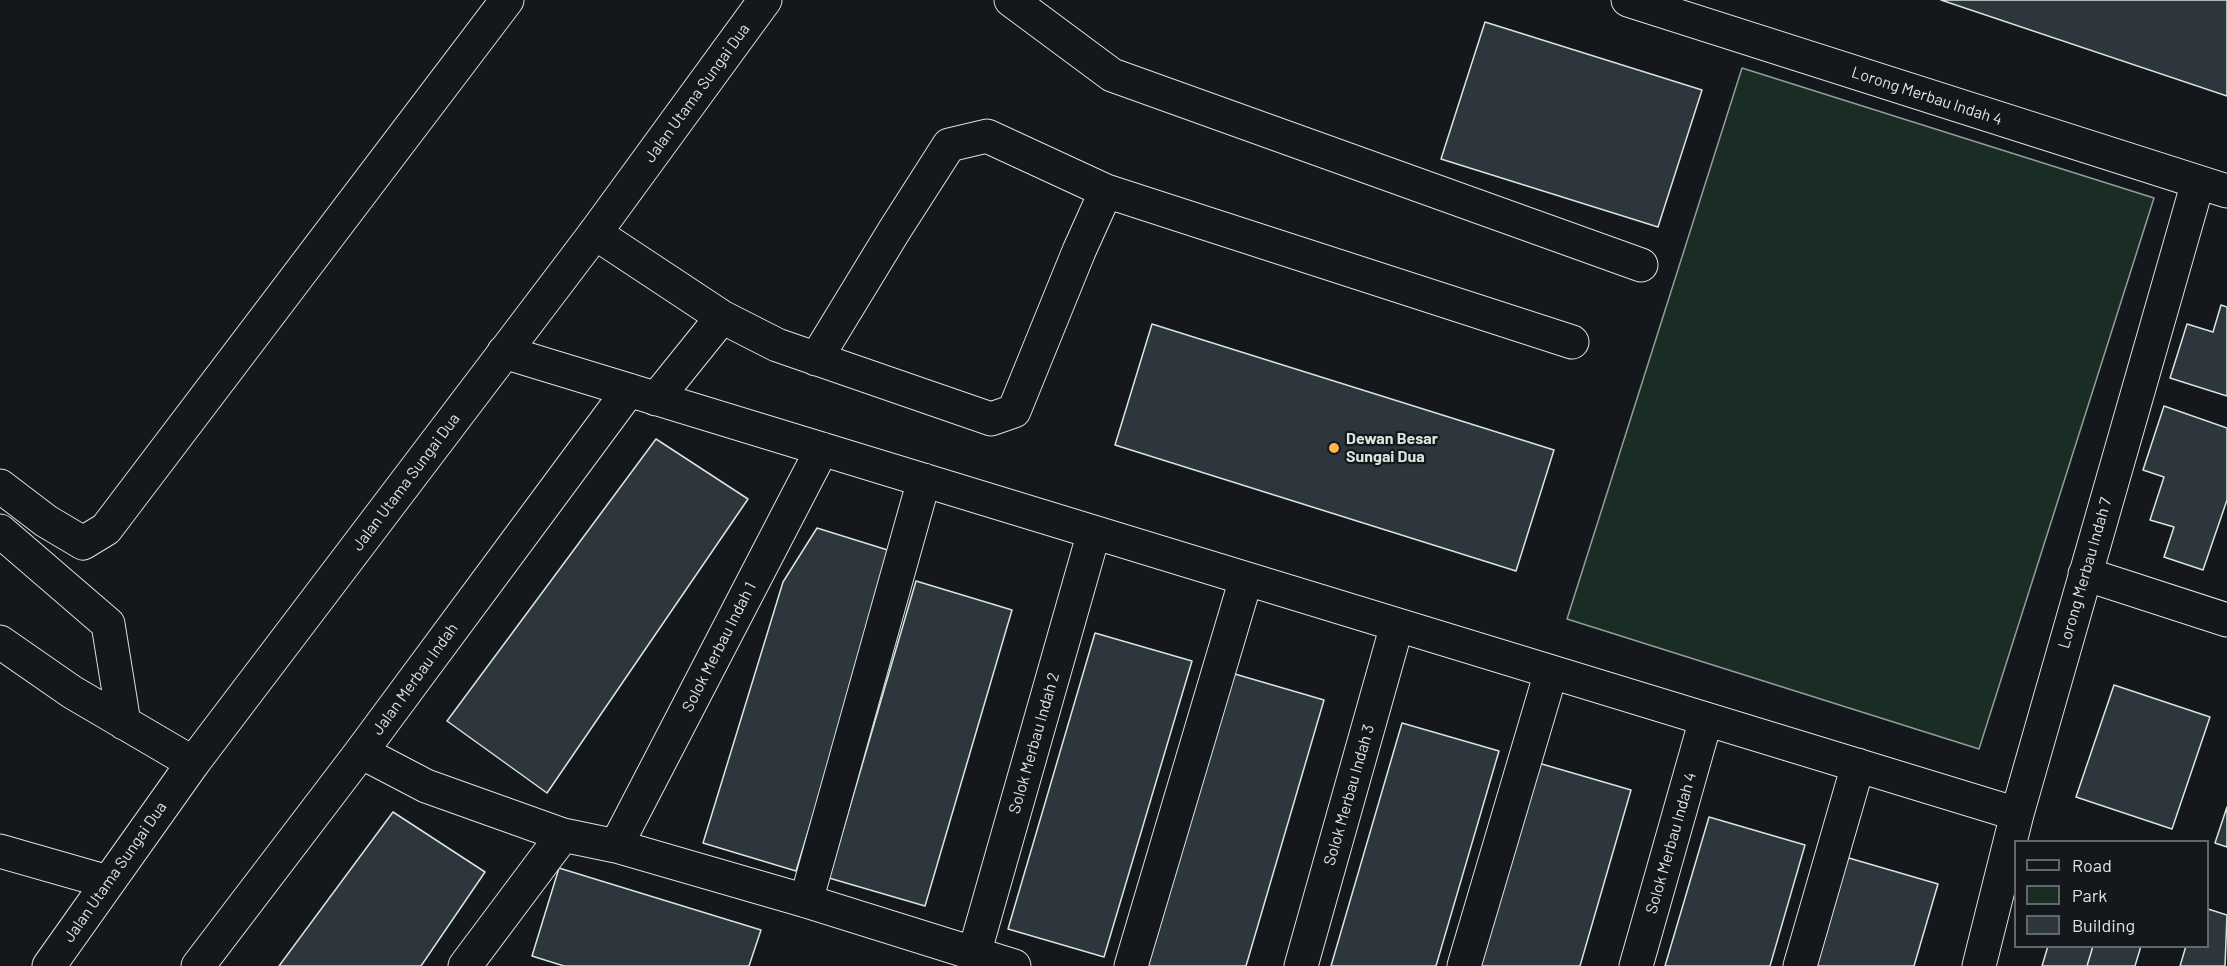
<!DOCTYPE html>
<html>
<head>
<meta charset="utf-8">
<style>
	body { margin:0 }
	#map { position:relative; width:2227px; height:966px; overflow:hidden; background:#14181c; font-family:Barlow,sans-serif }
	canvas { display:block }
	.legend { position:absolute; left:2014px; top:840px; width:195px; height:108px; box-sizing:border-box; background:#14181c; border:2px solid #626a69; margin:0; padding:8px 10px; list-style:none; font-size:18px; color:#d8e6dc }
	.legend li { display:flex; align-items:center; gap:12px; height:30px }
	.legend b { width:30px; border:2px solid #626a69 }
</style>
</head>
<body>
<div id="map">
<canvas width="2227" height="966"></canvas>
<ul class="legend">
<li><b style="height:8px;background:#14181c"></b>Road</li>
<li><b style="height:16px;background:#1a2d24"></b>Park</li>
<li><b style="height:16px;background:#2c363c"></b>Building</li>
</ul>
</div>
<script>
const ctx = document.querySelector('canvas').getContext('2d');
ctx.lineJoin = 'round';
function fillPath(path, color) { ctx.fillStyle = color; ctx.fill(path, 'evenodd'); }
const poly = rows => new Path2D(rows.map(r => 'M' + r).join(''));
function strokePath(path, color, width, dash) { ctx.strokeStyle = color; ctx.lineWidth = width; ctx.lineCap = dash ? 'butt' : 'round'; ctx.setLineDash(dash || []); ctx.stroke(path); }
function write(font, color, halo, rows, align = 'center') {
  ctx.font = font + ' Barlow,sans-serif'; ctx.lineWidth = 4.5; ctx.setLineDash([]); ctx.textBaseline = 'middle'; ctx.strokeStyle = halo; ctx.fillStyle = color; for (const [text, x, y, turn = 0] of rows) {
    ctx.save(); ctx.translate(x, y); ctx.rotate((+turn || 0) * Math.PI / 180); ctx.textAlign = isNaN(turn) ? turn : align; if (halo) ctx.strokeText(text, 0, 0); ctx.fillText(text, 0, 0); ctx.restore();
  }
}
const green = poly([
	[1742,68,2154,198,1979,749,1567,619,1742,68]
]);
fillPath(green, '#1a2d24');
strokePath(green, '#939e99', 1.5);
const building = poly([
	[1941,0,2227,0,2227,96,1941,0],
	[1485,22,1702,90,1658,227,1441,159,1485,22],
	[2221,305,2227,307,2227,396,2170,378,2187,324,2213,332,2221,305],
	[1152,324,1554,450,1516,571,1115,445,1152,324],
	[2164,406,2227,428,2227,500,2203,570,2164,557,2174,527,2150,520,2164,477,2143,470,2164,406],
	[656,439,748,499,547,793,447,721,656,439],
	[817,528,894,552,796,871,703,843,783,582,817,528],
	[916,581,1012,610,925,906,829,878,916,581],
	[1095,633,1192,661,1104,957,1008,929,1095,633],
	[1228,672,1324,700,1246,966,1141,966,1228,672],
	[2114,685,2210,717,2172,829,2076,797,2114,685],
	[1402,723,1499,751,1436,966,1331,966,1402,723],
	[1535,762,1631,790,1580,966,1475,966,1535,762],
	[2227,807,2227,847,2215,843,2227,807],
	[393,812,485,872,421,966,279,966,393,812],
	[1709,817,1805,845,1770,966,1665,966,1709,817],
	[1842,856,1938,884,1914,966,1809,966,1842,856],
	[559,868,761,930,749,966,564,966,532,956,559,868],
	[2208,909,2227,915,2225,966,2180,966,2186,946,2208,946,2208,909],
	[2048,946,2093,946,2087,966,2042,966,2048,946],
	[2093,946,2141,946,2135,966,2087,966,2093,946]
]);
fillPath(building, '#2c363c');
strokePath(building, '#d8e6dc', 1.5);
const minor = poly([
	[1011,0,1112,75,1641,265],
	[1628,0,2227,191],
	[595,233,722,317,777,345,991,419,1014,411,1079,251,1106,191,1572,342],
	[504,352,2017,814],
	[816,359,894,231,949,145,987,136,1106,191],
	[656,399,722,317],
	[0,486,46,521,83,543,106,529,507,0],
	[0,531,108,624,124,723],
	[2085,574,2227,620],
	[0,642,72,692,193,763],
	[361,752,426,786,563,835,616,846,806,901,1014,966],
	[616,846,822,449],
	[0,851,108,882],
	[806,901,924,480],
	[974,954,1094,532],
	[198,966,361,752,629,390],
	[465,966,563,835],
	[1131,966,1246,579],
	[1301,966,1397,625],
	[1464,966,1551,672],
	[1636,966,1706,719],
	[1800,966,1858,765],
	[1979,966,2017,814,2198,182]
]);
const major = poly([
	[49,966,193,763,595,233,765,0]
]);
strokePath(minor, '#d8e6dc', 35);
strokePath(major, '#d8e6dc', 35);
strokePath(minor, '#14181c', 33);
strokePath(major, '#14181c', 33);
for (const [x, y, r, color] of [
	[1334,448,6,"#ffb74d"]
]) { const dot = new Path2D(); dot.arc(x, y, r, 0, 2 * Math.PI); ctx.fillStyle = color; ctx.fill(dot); strokePath(dot, '#14181c', 2); }
write('16px', '#d8e6dc', '#14181c', [
	["Jalan Utama Sungai Dua",697,93,-54],
	["Lorong Merbau Indah 4",1927,96,18],
	["Jalan Utama Sungai Dua",406,482,-53],
	["Lorong Merbau Indah 7",2085,573,-74],
	["Solok Merbau Indah 1",719,647,-63],
	["Jalan Merbau Indah",415,679,-54],
	["Solok Merbau Indah 2",1034,743,-74],
	["Solok Merbau Indah 3",1349,795,-74],
	["Solok Merbau Indah 4",1671,843,-74],
	["Jalan Utama Sungai Dua",115,872,-55]
]);
write('bold 16px', '#d8e6dc', '#14181c', [
	["Dewan Besar",1346,439],
	["Sungai Dua",1346,457]
], 'left');
</script>
</body>
</html>
